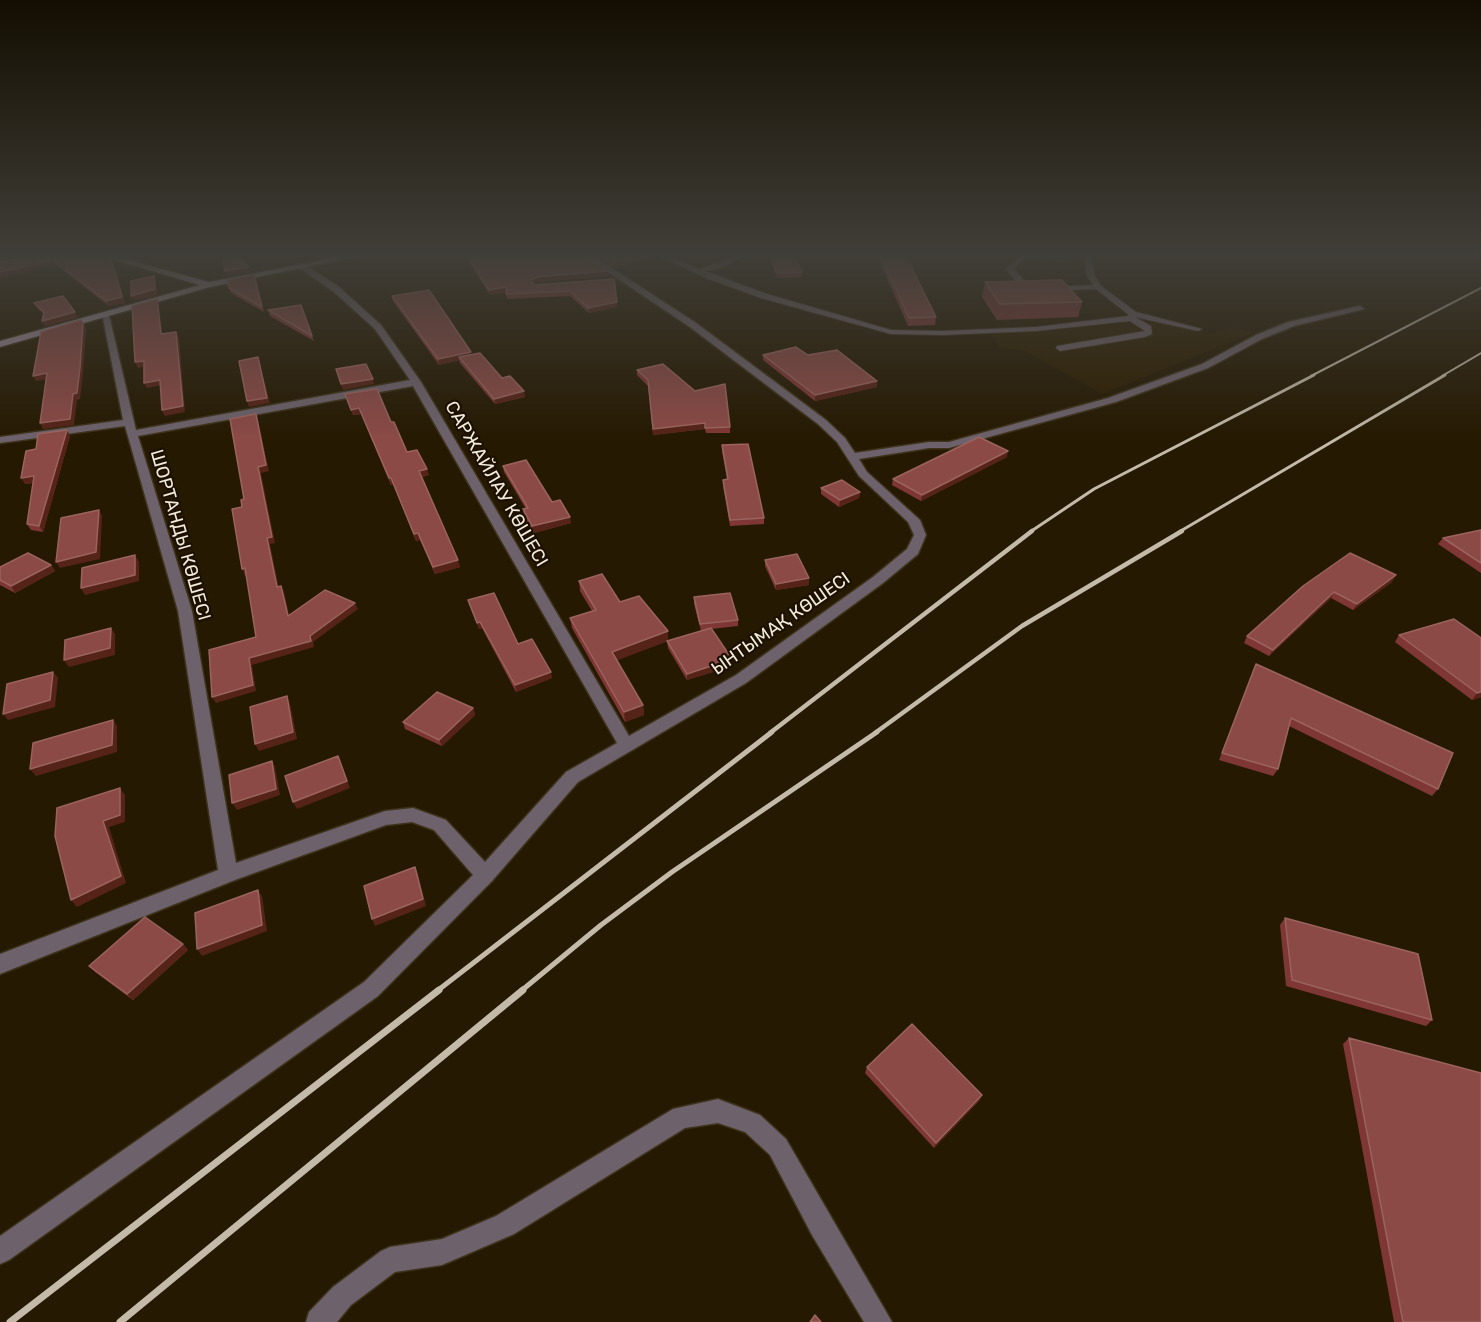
<!DOCTYPE html>
<html>
<head>
<meta charset="utf-8">
<style>
	body { margin:0 }
	canvas { display:block; background:#251901 }
</style>
</head>
<body>
<canvas width="1481" height="1322"></canvas>
<script>
const ctx = document.querySelector('canvas').getContext('2d');
ctx.lineJoin = 'round';
function fillPath(path, color) { ctx.fillStyle = color; ctx.fill(path, 'evenodd'); }
const poly = rows => new Path2D(rows.map(r => 'M' + r).join(''));
function strokePath(path, color, width, dash) { ctx.strokeStyle = color; ctx.lineWidth = width; ctx.lineCap = dash ? 'butt' : 'round'; ctx.setLineDash(dash || []); ctx.stroke(path); }
function write(font, color, halo, rows, align = 'center') {
  ctx.font = font + ' Rubik,sans-serif'; ctx.lineWidth = 4.5; ctx.setLineDash([]); ctx.textBaseline = 'middle'; ctx.strokeStyle = halo; ctx.fillStyle = color; for (const [text, x, y, turn = 0] of rows) {
    ctx.save(); ctx.translate(x, y); ctx.rotate((+turn || 0) * Math.PI / 180); ctx.textAlign = isNaN(turn) ? turn : align; if (halo) ctx.strokeText(text, 0, 0); ctx.fillText(text, 0, 0); ctx.restore();
  }
}
fillPath(poly([
	[1159,321,1211,335,1233,326,1253,333,1102,394,1026,351,999,348,992,335]
]), '#2d1e00');
const lane = poly([
	[656,254,664,254,698,269,715,264,740,254,748,254,721,268,705,271,767,294,891,330,943,331,1036,327,1128,316,1129,315,1096,289,1049,291,1048,289,1052,287,1093,285,1087,276,1084,256,1027,259,1021,261,1014,269,1028,285,1036,287,1037,289,1033,291,1022,289,1006,269,1017,259,1026,255,1090,254,1095,276,1101,286,1136,312,1202,329,1198,331,1135,317,1151,326,1152,334,1145,337,1060,351,1056,348,1057,346,1145,331,1130,321,1036,331,943,335,891,334,761,298,706,278,656,254]
]);
const street = poly([
	[581,254,590,254,696,323,826,420,845,438,855,453,929,442,949,442,1108,398,1202,364,1256,335,1288,322,1360,306,1364,309,1294,326,1262,339,1208,368,1116,402,949,448,929,448,859,459,867,472,920,520,926,535,918,554,883,583,746,683,578,782,492,881,378,996,9,1260,0,1264,0,1236,364,982,473,875,434,830,412,822,386,825,235,880,0,974,0,954,218,870,178,611,125,426,0,443,0,437,123,420,102,313,109,315,136,430,410,380,375,329,333,291,298,267,305,265,339,287,381,325,421,382,629,736,736,675,873,577,907,549,914,535,908,522,859,476,837,442,818,424,690,327,581,254],
	[413,386,617,743,566,772,485,862,446,820,413,808,385,811,236,863,192,611,138,436,413,386],
	[718,1099,760,1115,786,1139,892,1322,864,1322,812,1235,770,1155,745,1132,718,1123,685,1128,514,1234,442,1265,395,1272,351,1305,337,1322,306,1322,309,1312,333,1287,381,1251,390,1247,442,1239,496,1216,673,1109,718,1099]
]);
const secondary = poly([
	[94,254,107,254,209,282,354,254,369,254,210,287,0,347,0,341,200,285,94,254]
]);
strokePath(lane, '#3e321b', 2);
strokePath(street, '#3e321b', 3);
strokePath(secondary, '#3e321b', 3);
fillPath(lane, '#6d626b');
fillPath(street, '#6d626b');
fillPath(secondary, '#9c8a99');
strokePath(poly([
	[1311,376,1481,288],
	[1442,376,1481,353]
]), '#c3baa9', 2);
strokePath(poly([
	[1030,532,1094,489,1314,375],
	[1179,532,1445,375]
]), '#c3baa9', 3);
strokePath(poly([
	[770,733,1032,531],
	[875,733,1022,626,1182,531]
]), '#c3baa9', 4.5);
strokePath(poly([
	[437,991,772,732],
	[521,991,601,925,672,872,877,732]
]), '#c3baa9', 5);
strokePath(poly([
	[10,1322,439,990],
	[120,1322,523,990]
]), '#c3baa9', 7);
fillPath(poly([
	[464,254,583,254,608,276,538,282,534,284,534,285,614,279,617,307,589,313,570,296,507,299,506,292,490,295],
	[594,254,646,254,649,260,614,267],
	[767,254,794,254,802,272,802,277,777,278],
	[876,254,905,254,936,317,935,325,908,326],
	[111,257,113,262,125,303,109,306,56,265,0,278,0,262],
	[256,280,264,312,231,293,229,288],
	[985,282,1082,302,1078,317,997,320,982,297],
	[392,296,502,378,525,397,495,404,460,363,459,360,439,365,393,301],
	[34,303,78,317,45,326,42,321,44,314,37,308],
	[301,305,314,341,270,316,268,310],
	[763,355,877,387,815,401,763,360],
	[637,370,730,427,730,433,706,433,705,429,653,435,648,386,637,375],
	[345,394,391,422,407,452,429,475,422,477,460,567,435,574,420,540,416,541,393,484,391,485,361,414,353,415],
	[70,436,43,532,31,530,27,524,33,483,25,484,36,449],
	[722,445,764,518,764,524,730,526,723,486,723,480,727,479,722,451],
	[1007,457,921,501,892,485,893,479],
	[503,466,552,502,571,523,534,533,524,516,523,509,526,509,504,472],
	[821,488,860,492,859,498,839,507,821,494],
	[1481,530,1481,573,1438,544,1443,538],
	[765,560,809,585,776,590,765,566],
	[51,565,55,571,15,593,0,585,0,567],
	[579,581,620,602,668,641,616,660,643,705,644,715,625,722,572,628,570,618,592,611,580,591],
	[1392,582,1353,610,1331,598,1269,656,1244,643,1247,636,1303,586],
	[694,597,738,620,738,626,711,629,732,666,687,680,668,648,667,641,703,630,701,631,694,604],
	[468,600,518,644,552,678,516,692,482,628,479,629],
	[1454,619,1481,697,1472,700,1395,642,1399,635],
	[1256,664,1438,789,1432,796,1289,726,1278,769,1273,776,1219,760,1253,671],
	[473,708,475,715,442,746,405,729,403,722],
	[1285,918,1432,1020,1426,1026,1286,986,1280,925],
	[183,944,188,950,133,1000,95,972,89,966],
	[1349,1038,1481,1322,1394,1322,1343,1044],
	[867,1067,980,1100,934,1148,865,1073]
]), '#7f3735');
fillPath(poly([
	[0,254,25,254,0,260],
	[649,256,649,260,614,267,614,262],
	[111,257,113,262,125,303,109,306,106,301],
	[53,260,56,265,0,278,0,272],
	[249,267,251,272,227,276,225,271],
	[608,271,608,276,538,282,532,285,531,280,537,277],
	[154,276,156,281,158,295,134,301,131,296],
	[506,287,507,292,490,295,489,290],
	[157,299,159,304,163,340,161,334],
	[617,302,617,307,589,313,588,308],
	[75,312,78,317,45,326,42,321],
	[83,323,86,328,83,373,80,399,77,400,74,425,43,429,40,423],
	[176,332,179,337,185,412,165,416,162,410],
	[471,352,472,358,459,357,459,360,439,365,438,359],
	[258,357,270,403,249,407,247,401],
	[144,361,146,366,138,368,135,362],
	[47,373,50,379,36,381,33,376],
	[373,379,374,384,343,390,341,384],
	[160,380,163,385,147,388,144,383],
	[877,381,877,387,815,401,815,395],
	[524,391,525,397,495,404,494,399],
	[359,408,361,414,353,415,351,410],
	[256,414,258,420,269,471,261,473,275,543,270,544,280,593,277,587,267,538,258,467],
	[705,423,705,429,653,435,653,429],
	[67,430,70,436,43,532,39,526],
	[1008,451,1007,457,921,501,922,495],
	[427,469,429,475,421,477,419,471],
	[34,476,38,482,25,484,21,478],
	[389,478,391,478,393,484,391,485],
	[860,492,859,498,839,507,840,500],
	[99,510,102,516,100,559,60,568,56,562],
	[570,517,571,523,534,533,532,526],
	[418,533,420,540,416,541,414,534],
	[135,555,139,562,139,581,85,595,81,588],
	[458,560,460,567,435,574,433,567],
	[51,565,55,571,15,593,11,586],
	[245,568,248,575,245,576,242,569],
	[1396,575,1392,582,1353,610,1357,604],
	[809,578,809,585,776,590,776,584],
	[281,586,284,592,291,623,288,616],
	[1334,592,1331,598,1269,656,1273,650],
	[355,603,358,609,313,642,314,647,252,665,256,691,216,703,212,697,249,658,310,636],
	[480,622,482,628,479,629,477,623],
	[111,628,115,634,115,655,69,667,64,660],
	[668,631,668,641,613,662,612,652],
	[732,659,732,666,687,680,687,674],
	[53,672,58,678,55,707,8,720,3,714],
	[551,672,552,678,516,692,515,685],
	[1481,692,1481,697,1472,700,1477,693],
	[287,696,290,703,297,739,259,751,255,744],
	[643,705,644,715,625,722,624,712],
	[473,708,475,715,442,746,439,740],
	[113,720,117,726,117,752,36,776,30,769],
	[338,756,350,788,297,809,293,802],
	[272,761,275,767,280,795,237,810,232,803],
	[120,788,125,795,125,822,109,827,126,883,77,907,71,900,103,821],
	[415,867,418,874,426,906,375,926,372,919],
	[258,890,262,896,267,931,202,956,197,949],
	[183,944,188,950,133,1000,127,994],
	[982,1095,980,1100,934,1148,936,1143]
]), '#562318');
const building = poly([
	[34,254,103,254,111,257,122,297,106,301,53,260,0,272,0,262,34,254],
	[466,254,583,254,608,271,537,277,531,280,534,285,614,279,617,302,588,308,570,291,506,294,506,287,489,290,466,254],
	[601,254,646,254,649,256,614,262,601,254],
	[769,254,794,254,802,272,777,273,769,254],
	[880,254,905,254,936,317,909,318,880,254],
	[239,256,249,267,225,271,223,260,239,256],
	[254,275,262,307,229,288,227,280,254,275],
	[154,276,155,289,131,296,131,281,154,276],
	[1062,280,1082,302,1000,304,985,282,1062,280],
	[429,290,471,352,438,359,392,296,429,290],
	[63,296,75,312,42,321,44,312,34,303,63,296],
	[157,299,161,334,176,332,183,406,162,410,160,380,144,383,144,361,135,362,132,306,157,299],
	[301,305,312,336,268,310,301,305],
	[81,320,83,323,80,368,77,393,73,394,70,419,40,423,47,373,33,376,41,332,81,320],
	[796,347,808,355,837,350,877,381,815,395,763,355,796,347],
	[480,353,502,378,510,376,524,391,494,399,459,357,480,353],
	[258,357,267,398,247,401,239,361,258,357],
	[366,364,373,379,341,384,336,369,366,364],
	[663,364,695,391,725,384,730,427,705,428,705,423,653,429,648,380,637,370,663,364],
	[377,389,391,422,394,422,407,452,417,450,427,469,419,471,458,560,433,567,418,533,414,534,391,478,389,478,359,408,351,410,345,394,377,389],
	[256,414,266,465,258,467,272,537,267,538,277,587,281,586,288,616,325,590,355,603,310,636,311,641,249,658,253,685,212,697,209,650,256,637,245,568,242,569,232,509,242,507,241,500,244,499,230,419,256,414],
	[67,430,39,526,27,524,34,476,21,478,26,451,36,449,38,434,67,430],
	[979,437,1008,451,922,495,893,479,979,437],
	[748,444,764,518,730,520,723,480,728,479,722,445,748,444],
	[526,460,552,502,560,500,570,517,532,526,523,509,528,508,503,466,526,460],
	[842,480,860,492,840,500,821,488,842,480],
	[99,510,96,552,56,562,61,518,99,510],
	[1481,530,1481,563,1443,538,1481,530],
	[28,553,51,565,11,586,0,580,0,567,28,553],
	[1350,553,1396,575,1357,604,1334,592,1273,650,1247,636,1303,586,1350,553],
	[797,554,809,578,776,584,765,560,797,554],
	[135,555,135,575,81,588,82,568,135,555],
	[602,574,620,602,639,596,668,631,612,652,643,705,624,712,570,618,596,610,579,581,602,574],
	[494,593,518,644,532,639,551,672,515,685,480,622,477,623,468,600,494,593],
	[730,593,738,620,700,624,694,597,730,593],
	[1454,619,1481,638,1481,692,1477,693,1399,635,1454,619],
	[111,628,110,648,64,660,65,640,111,628],
	[711,628,732,659,687,674,667,641,711,628],
	[1256,664,1453,753,1438,789,1291,718,1278,769,1222,753,1256,664],
	[53,672,50,700,3,714,7,684,53,672],
	[437,692,473,708,439,740,403,722,437,692],
	[287,696,293,732,255,744,250,707,287,696],
	[113,720,112,745,30,769,33,743,113,720],
	[338,756,347,781,293,802,285,776,338,756],
	[272,761,276,789,232,803,229,775,272,761],
	[120,788,120,815,103,821,121,876,71,900,55,836,57,808,120,788],
	[415,867,423,899,372,919,364,886,415,867],
	[258,890,262,925,197,949,195,913,258,890],
	[145,917,183,944,127,994,89,966,145,917],
	[1285,918,1418,954,1432,1020,1292,980,1285,918],
	[912,1024,982,1095,936,1143,867,1067,912,1024],
	[1349,1038,1481,1073,1481,1322,1403,1322,1349,1038],
	[815,1315,821,1322,810,1322,815,1315]
]);
fillPath(building, '#8b4a46');
strokePath(building, '#9b635e', 1.5);
const sky = ctx.createLinearGradient(0, 0, 0, 439);
sky.addColorStop(0, '#140e01');
sky.addColorStop(0.58, '#403e38');
sky.addColorStop(1, '#403e3800');
ctx.fillStyle = sky;
ctx.fillRect(0, 0, 1481, 439);
write('18px', '#f2eadb', '#1c1000', [
	["САРЖАЙЛАУ КӨШЕСІ",496,484,60],
	["ШОРТАНДЫ КӨШЕСІ",180,535,74],
	["ЫНТЫМАҚ КӨШЕСІ",781,624,-35]
]);
</script>
</body>
</html>
